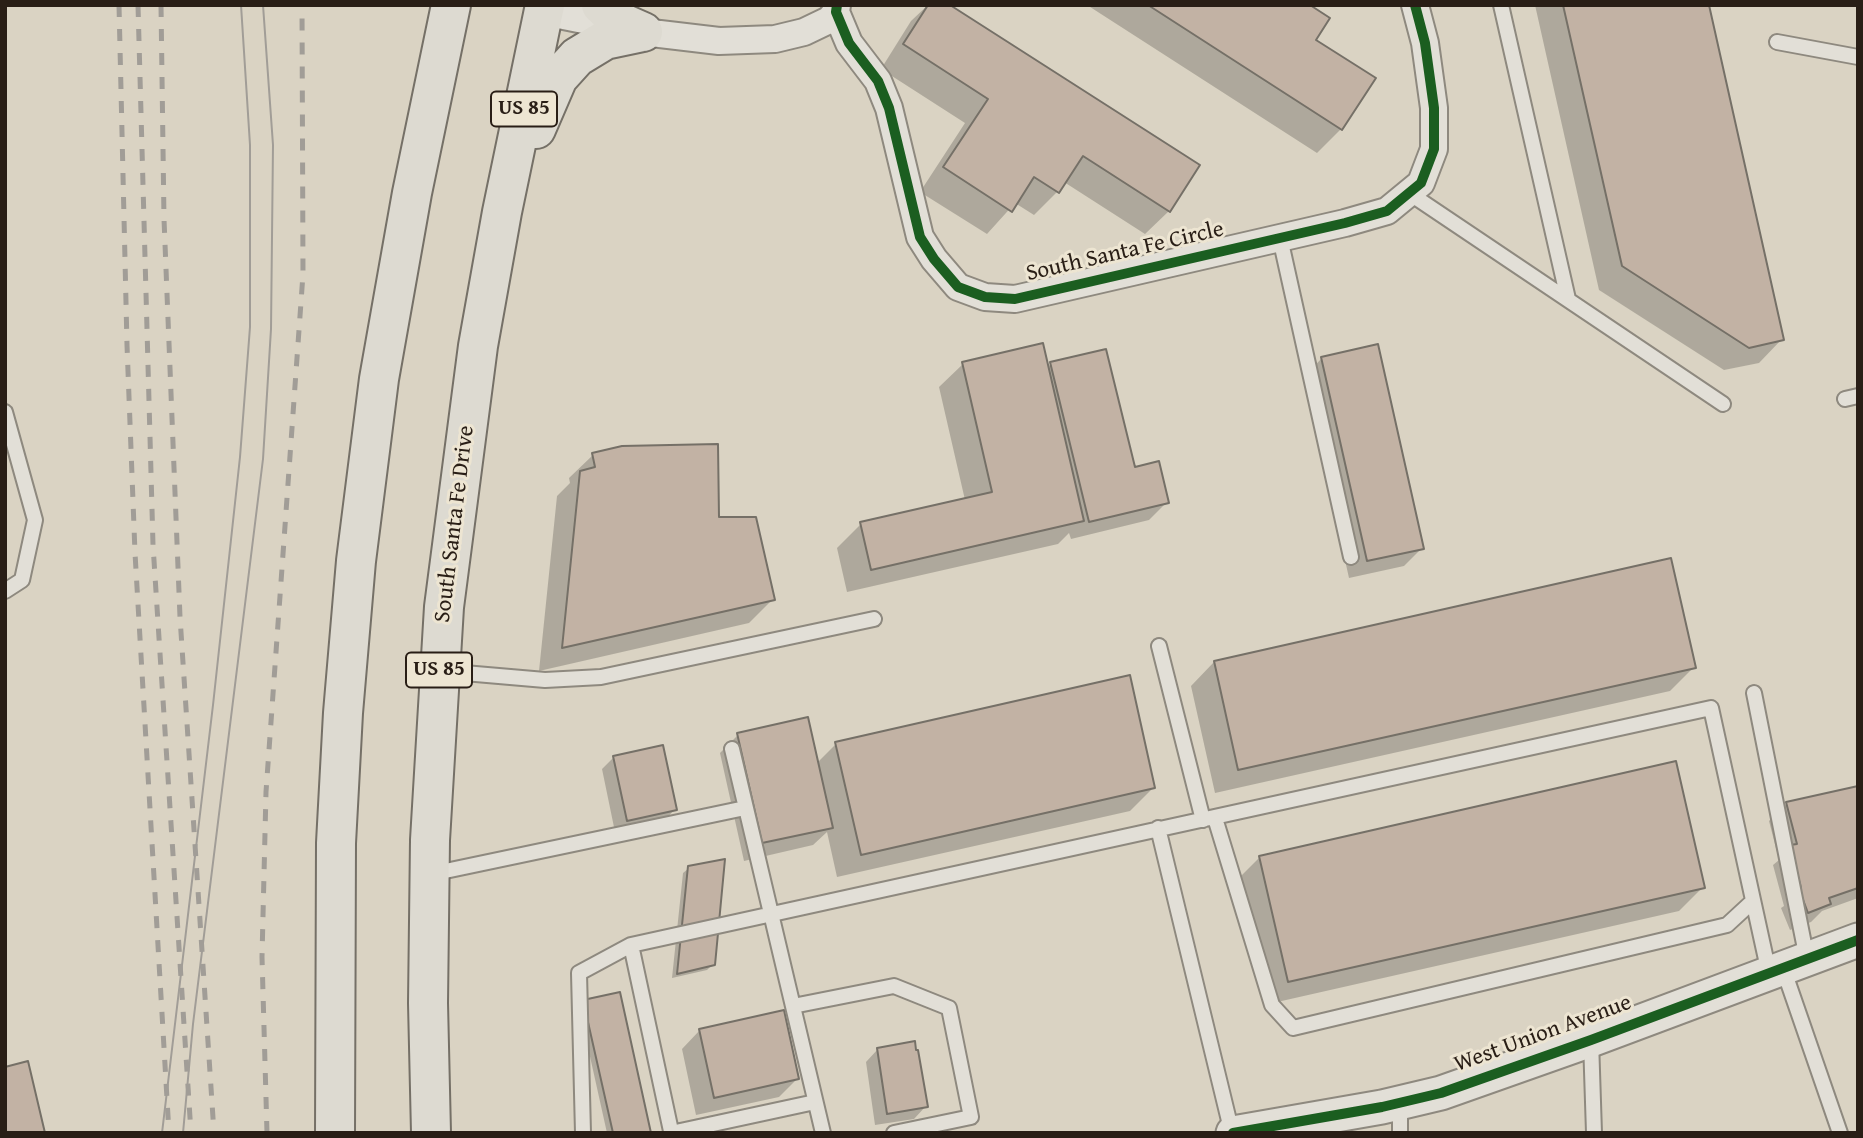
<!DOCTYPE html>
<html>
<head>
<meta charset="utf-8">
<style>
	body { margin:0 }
	#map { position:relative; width:1863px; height:1138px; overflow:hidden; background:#dad3c3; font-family:"Gentium Book Plus",serif }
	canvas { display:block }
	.frame { position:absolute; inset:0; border:7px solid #291e16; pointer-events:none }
</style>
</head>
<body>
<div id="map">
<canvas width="1863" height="1138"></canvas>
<div class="frame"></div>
</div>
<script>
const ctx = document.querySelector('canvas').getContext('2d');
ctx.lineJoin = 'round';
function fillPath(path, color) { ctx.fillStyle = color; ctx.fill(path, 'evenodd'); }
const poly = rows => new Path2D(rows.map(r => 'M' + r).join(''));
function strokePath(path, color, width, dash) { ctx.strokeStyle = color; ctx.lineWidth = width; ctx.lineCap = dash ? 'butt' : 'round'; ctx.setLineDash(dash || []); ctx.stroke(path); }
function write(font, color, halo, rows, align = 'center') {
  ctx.font = font + ' "Gentium Book Plus",serif'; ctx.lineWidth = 6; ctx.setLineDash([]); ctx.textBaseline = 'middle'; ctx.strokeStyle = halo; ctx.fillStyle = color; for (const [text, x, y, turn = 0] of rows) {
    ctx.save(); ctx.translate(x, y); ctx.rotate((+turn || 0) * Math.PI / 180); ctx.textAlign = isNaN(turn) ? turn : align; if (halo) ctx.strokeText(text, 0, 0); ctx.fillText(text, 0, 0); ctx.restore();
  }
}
fillPath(poly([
	[928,5,947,5,1169,211,1145,234,1064,182,1057,192,1034,215,1015,203,987,234,920,192,965,123,881,69,911,21],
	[1087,5,1307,5,1314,41,1341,129,1317,153],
	[1535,5,1707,5,1782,339,1759,363,1724,370,1599,290],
	[1322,358,1422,548,1404,566,1349,578,1304,377],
	[963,364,1047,368,1051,364,1133,469,1167,502,1149,520,1071,539,1069,533,1058,544,847,592,837,548,861,524,965,500,939,387],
	[593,455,718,519,773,599,749,623,539,671,557,496,570,483,569,478],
	[1214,662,1694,667,1670,691,1215,793,1191,686],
	[738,735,817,763,836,744,1153,788,1130,811,837,877,827,832,813,845,744,861,720,753],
	[614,757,675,809,663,822,615,832,602,769],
	[1858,787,1858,898,1822,911,1811,922,1790,930,1781,908,1784,906,1773,865,1779,860,1769,821,1787,803],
	[1260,857,1703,887,1679,911,1264,1005,1236,881],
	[689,868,713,964,707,970,672,978,683,873],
	[584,1002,649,1133,607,1133,579,1007],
	[700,1030,797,1079,779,1097,696,1115,682,1049],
	[878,1049,926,1106,914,1119,875,1125,866,1062]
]), '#0003');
const building = poly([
	[928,5,950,5,1200,165,1170,212,1083,156,1059,193,1034,177,1012,212,943,167,988,99,903,44,928,5],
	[1148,5,1310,5,1330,18,1316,40,1376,78,1342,130,1148,5],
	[1563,5,1709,5,1784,340,1749,348,1622,266,1563,5],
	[1043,343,1084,521,871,570,860,522,992,492,962,362,1043,343],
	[1378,344,1424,549,1367,561,1321,357,1378,344],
	[1106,349,1135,467,1159,461,1169,503,1089,522,1050,362,1106,349],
	[718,444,719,517,756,517,775,600,562,648,580,471,595,467,592,453,622,446,718,444],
	[1671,558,1696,668,1238,770,1214,661,1671,558],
	[1130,675,1155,788,861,855,835,742,1130,675],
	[808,717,833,828,762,843,737,733,808,717],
	[663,745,677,810,627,821,613,756,663,745],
	[1676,761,1705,888,1288,982,1259,856,1676,761],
	[1858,786,1858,888,1829,898,1831,904,1808,913,1799,889,1801,888,1790,845,1797,844,1786,802,1858,786],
	[725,859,715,965,677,974,688,866,725,859],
	[620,992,651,1133,613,1133,583,1000,620,992],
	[784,1010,799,1079,714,1098,699,1029,784,1010],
	[915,1041,916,1050,918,1050,928,1107,887,1114,877,1048,915,1041],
	[28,1061,45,1133,5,1133,5,1067,28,1061]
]);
fillPath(building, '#c2b2a4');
strokePath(building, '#757067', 2);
const service = poly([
	[1501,5,1568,299],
	[1777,42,1858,57],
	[1409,193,1723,404],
	[1280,238,1351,557],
	[1845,399,1858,396],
	[5,412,35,520,22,580,5,591],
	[1159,646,1203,820],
	[441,671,545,680,601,677,874,619],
	[1754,693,1807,959],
	[732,749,823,1133],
	[1215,818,1272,1005,1293,1028,1727,925,1753,901],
	[1158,828,1232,1133],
	[431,874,745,808],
	[631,945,671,1131],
	[1783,968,1840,1133],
	[793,1006,894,986,949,1008,971,1117,894,1133],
	[1591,1040,1594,1133],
	[1400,1103,1400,1133],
	[583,1133,579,973,631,945,1711,708,1769,973],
	[671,1133,815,1102]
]);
const minor = poly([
	[837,5,836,12,849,43,878,81,889,108,920,237,934,259,958,287,985,297,1015,299,1345,223,1387,211,1421,183,1434,149,1434,108,1425,43,1415,5],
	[544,12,643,32,719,41,775,39,804,32,829,20,836,12]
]);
const tertiary = poly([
	[1233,1133,1382,1107,1441,1093,1591,1040,1858,940]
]);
const trunk = poly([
	[601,5,618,21,643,32],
	[536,129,558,78,577,57,605,40,643,32],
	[335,1133,336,843,343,713,356,561,379,379,412,193,451,5],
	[431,1133,428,1003,430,840,444,607,478,346,502,212,545,5]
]);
strokePath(service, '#8e897f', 18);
strokePath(minor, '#8e897f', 30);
strokePath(tertiary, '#8e897f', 37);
strokePath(trunk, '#757067', 42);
strokePath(service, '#e2dfd7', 14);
strokePath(minor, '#e2dfd7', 26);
strokePath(tertiary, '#e2dfd7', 33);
strokePath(trunk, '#dddad1', 38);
strokePath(poly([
	[162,1133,213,705,240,457,250,327,250,145,241,5],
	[183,1133,193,1024,263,459,271,329,273,145,263,5]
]), '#a19d97', 2);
strokePath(poly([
	[119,5,127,345,135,553,169,1133],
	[138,5,153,545,191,1133],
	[161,5,164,219,180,617,214,1133],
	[267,1133,262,957,266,792,303,274,302,5]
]), '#a19d97', 5, [12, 12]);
strokePath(poly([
	[837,5,836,12,849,43,878,81,889,108,920,237,934,259,958,287,985,297,1015,299,1345,223,1387,211,1421,183,1434,149,1434,108,1425,43,1415,5],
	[1233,1133,1382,1107,1441,1093,1591,1040,1858,940]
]), '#1b5e20', 10);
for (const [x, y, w] of [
	[524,109,66],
	[439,670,66]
]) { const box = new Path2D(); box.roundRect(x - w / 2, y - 17.5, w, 35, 5); ctx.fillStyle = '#ede5d2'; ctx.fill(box); strokePath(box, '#291e16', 2); }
write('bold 21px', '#291e16', null, [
	["US 85",524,109],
	["US 85",439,670]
]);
write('23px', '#291e16', '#ede5d2', [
	["South Santa Fe Circle",1125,252,-13],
	["South Santa Fe Drive",455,524,-83],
	["West Union Avenue",1543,1034,-20]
]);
</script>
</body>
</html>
